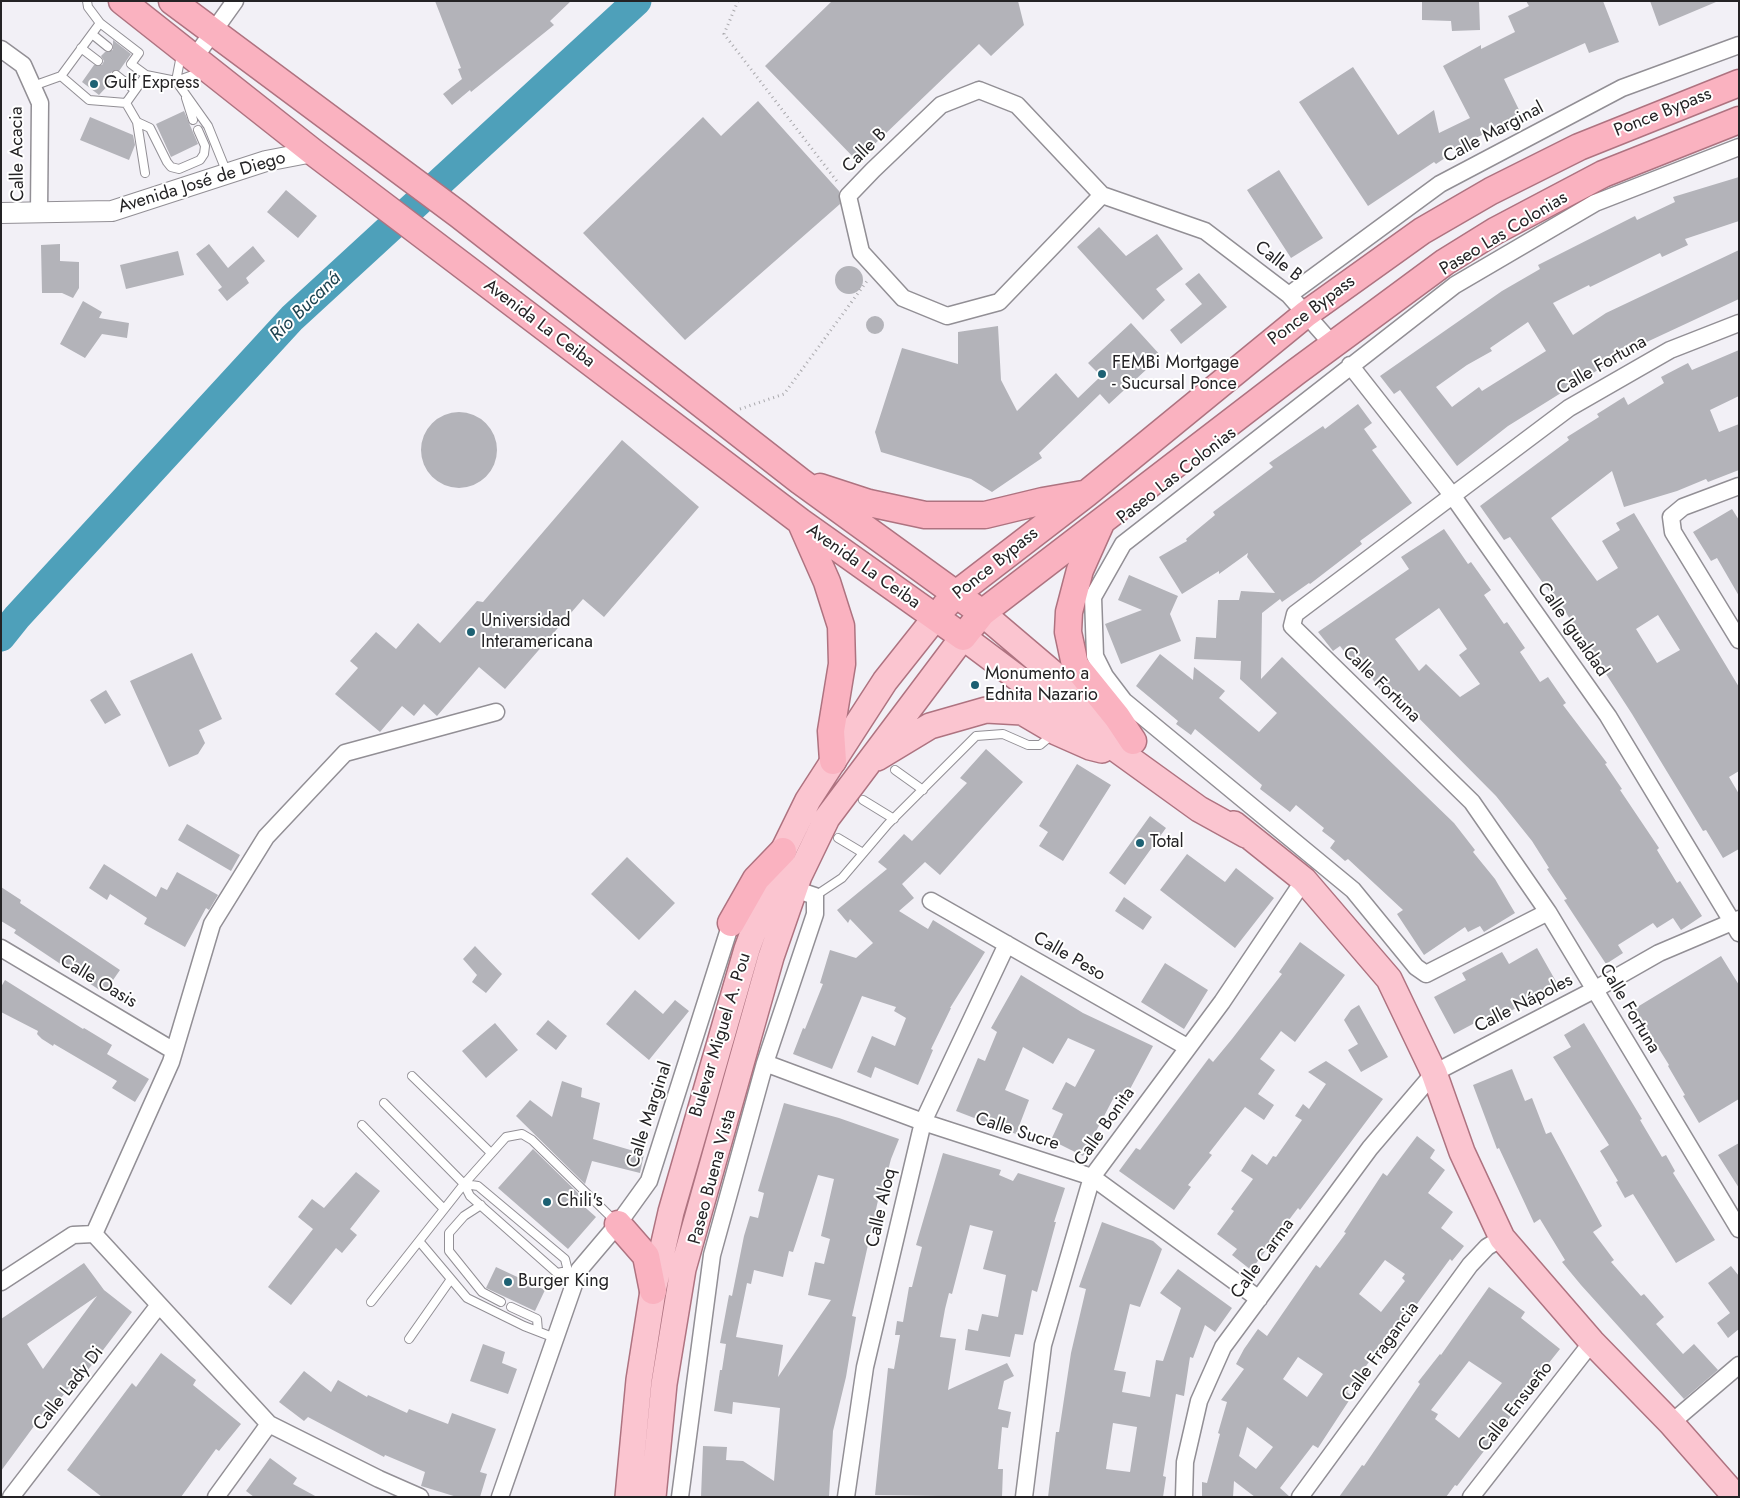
<!DOCTYPE html>
<html>
<head>
<meta charset="utf-8">
<style>
	body { margin:0 }
	#map { position:relative; width:1740px; height:1498px; overflow:hidden; background:#f2f0f6; font-family:Jost,sans-serif }
	canvas { display:block }
	.frame { position:absolute; inset:0; border:2px solid #242325; pointer-events:none }
</style>
</head>
<body>
<div id="map">
<canvas width="1740" height="1498"></canvas>
<div class="frame"></div>
</div>
<script>
const ctx = document.querySelector('canvas').getContext('2d');
ctx.lineJoin = 'round';
const poly = rows => new Path2D(rows.map(r => 'M' + r).join(''));
function strokePath(path, color, width, dash) { ctx.strokeStyle = color; ctx.lineWidth = width; ctx.lineCap = dash ? 'butt' : 'round'; ctx.setLineDash(dash || []); ctx.stroke(path); }
function fillPath(path, color) { ctx.fillStyle = color; ctx.fill(path, 'evenodd'); }
function write(font, color, halo, rows, align = 'center') {
  ctx.font = font + ' Jost,sans-serif'; ctx.lineWidth = 4; ctx.setLineDash([]); ctx.textBaseline = 'middle'; ctx.strokeStyle = halo; ctx.fillStyle = color; for (const [text, x, y, turn = 0] of rows) {
    ctx.save(); ctx.translate(x, y); ctx.rotate((+turn || 0) * Math.PI / 180); ctx.textAlign = isNaN(turn) ? turn : align; if (halo) ctx.strokeText(text, 0, 0); ctx.fillText(text, 0, 0); ctx.restore();
  }
}
strokePath(poly([
	[1,637,17,617,292,318,637,1]
]), '#4ea0ba', 29);
fillPath(poly([
	[435,1,571,1,550,21,554,25,471,92,470,90,452,105,443,94,462,79,458,69,461,68],
	[832,1,1018,1,1024,25,991,56,979,44,857,161,765,66],
	[1422,1,1479,1,1480,30,1452,31,1451,21,1422,20],
	[1526,1,1603,1,1619,42,1589,53,1585,43,1504,79,1522,116,1444,153,1445,158,1436,164,1434,162,1368,206,1299,102,1353,67,1398,135,1434,110,1439,133,1470,118,1443,66,1481,45,1481,49,1515,32,1508,16,1529,6],
	[1650,1,1715,1,1716,2,1659,26],
	[113,40,131,54,119,71,111,72,113,80,99,95,82,82,94,65,102,65,104,61,101,56,105,52,113,50],
	[758,101,839,191,840,204,685,340,583,233,703,117,721,136],
	[184,111,198,144,171,157,156,124],
	[90,117,133,135,135,145,129,160,80,140],
	[1279,170,1323,238,1291,258,1247,190],
	[1739,177,1739,221,1685,239,1688,245,1662,257,1660,253,1590,287,1589,285,1553,303,1573,335,1606,313,1739,250,1739,299,1621,354,1622,355,1508,426,1457,466,1400,390,1394,394,1380,376,1502,291,1540,269,1538,265,1635,216,1637,220,1675,202,1673,197],
	[1528,322,1546,351,1482,391,1479,387,1452,407,1436,387,1467,365,1492,351,1490,348],
	[286,190,317,216,298,238,267,212],
	[1099,227,1126,256,1157,234,1183,269,1156,289,1165,300,1143,320,1077,247],
	[60,244,60,261,79,262,79,288,73,298,62,293,42,293,41,245],
	[209,244,228,268,253,246,265,261,246,278,249,283,227,301,218,290,222,287,196,254],
	[178,251,184,275,126,289,120,265],
	'835 280a14 14 0 1 1 28 0a14 14 0 1 1-28 0Z',
	[1199,273,1227,307,1181,344,1170,330,1202,304,1185,284],
	[83,301,102,312,99,318,129,323,127,338,102,334,85,358,60,344],
	'866 325a9 9 0 1 1 18 0a9 9 0 1 1-18 0Z',
	[1131,323,1161,356,1109,404,1100,394,1039,453,1042,458,992,492,971,479,881,452,875,432,902,348,958,364,958,332,998,326,1001,380,1017,411,1056,373,1078,398,1101,376,1088,363],
	[1739,350,1739,396,1710,410,1719,432,1739,424,1739,470,1708,482,1706,479,1677,491,1624,507,1612,471,1551,518,1597,581,1618,568,1602,541,1620,530,1616,523,1634,513,1739,687,1739,771,1729,777,1739,794,1739,849,1723,858,1706,830,1703,831,1632,714,1595,657,1593,659,1560,602,1558,604,1510,537,1504,540,1480,506,1569,440,1567,437,1599,417,1597,414,1624,397,1628,405,1664,383,1661,377,1688,363,1692,370],
	[1658,615,1680,650,1657,663,1636,629],
	[1358,404,1372,423,1364,429,1377,447,1372,450,1412,503,1360,541,1362,544,1310,584,1309,583,1282,602,1280,599,1262,613,1261,679,1282,657,1454,823,1475,850,1473,852,1495,879,1515,913,1484,932,1480,926,1468,932,1465,927,1424,955,1397,914,1403,910,1348,859,1345,861,1330,848,1335,841,1322,831,1324,828,1296,805,1290,812,1260,789,1262,785,1195,729,1191,735,1176,724,1178,721,1136,686,1160,654,1193,680,1194,667,1225,691,1219,698,1259,732,1277,713,1240,679,1241,661,1194,659,1196,637,1216,638,1218,600,1239,600,1241,591,1275,593,1247,557,1248,553,1219,574,1219,571,1182,594,1159,557,1187,541,1186,539,1215,515,1213,512,1273,467,1269,463,1323,426,1325,429],
	'421 450a38 38 0 1 1 76 0a38 38 0 1 1-76 0Z',
	[622,440,699,507,604,617,583,599,505,689,479,667,437,716,424,704,414,716,402,706,380,732,335,694,358,668,350,661,376,632,396,649,418,623,440,643,477,601,483,602],
	[1732,509,1739,520,1739,596,1717,558,1711,561,1693,532],
	[1444,529,1468,564,1471,562,1491,590,1484,595,1504,624,1507,622,1525,648,1520,652,1540,682,1548,677,1566,703,1563,705,1607,763,1605,764,1622,789,1620,790,1659,848,1657,850,1677,883,1680,881,1702,916,1681,930,1673,918,1657,928,1653,923,1618,945,1623,953,1606,964,1564,900,1567,899,1547,869,1549,868,1532,841,1496,796,1388,687,1382,692,1357,658,1352,662,1340,646,1333,651,1318,632,1409,569,1401,557],
	[1439,608,1467,649,1459,655,1480,684,1460,697,1426,664,1419,671,1395,639],
	[1129,575,1178,596,1170,614,1181,641,1121,664,1105,624,1142,610,1118,600],
	[192,653,222,719,199,730,205,743,198,754,169,767,130,681],
	[106,690,121,715,105,724,90,700],
	[986,749,1023,782,940,875,925,862,902,884,914,898,899,911,928,929,933,920,985,952,950,1008,951,1008,931,1049,933,1050,918,1085,875,1067,871,1078,857,1072,872,1036,895,1046,906,1018,894,1011,896,1007,862,996,832,1069,793,1054,803,1028,805,1029,823,984,820,983,830,950,856,958,873,943,850,919,848,923,837,910,887,869,878,862,904,834,912,841,967,783,960,778],
	[1077,764,1111,785,1063,861,1039,846,1048,832,1039,826],
	[1150,816,1166,828,1125,885,1109,873],
	[187,824,240,855,231,871,178,840],
	[1187,854,1225,882,1236,868,1274,898,1235,948,1160,890],
	[627,857,675,903,639,940,591,894],
	[104,864,156,897,161,887,167,890,177,872,218,895,209,910,206,908,185,947,144,924,147,918,110,894,107,900,89,888],
	[1,887,21,900,20,903,120,970,104,993,14,933,16,930,1,921],
	[1124,897,1152,917,1143,930,1115,911],
	[1300,942,1345,975,1295,1042,1281,1031,1260,1059,1275,1070,1258,1094,1274,1105,1264,1120,1245,1107,1209,1153,1212,1155,1188,1185,1191,1187,1174,1210,1119,1171,1136,1148,1140,1150,1209,1058,1213,1062,1232,1039,1282,974,1279,972],
	[475,946,502,974,486,993,472,982,477,975,463,959],
	[1537,948,1558,985,1489,1023,1486,1017,1454,1034,1434,997,1466,980,1462,973,1502,952,1509,964],
	[1721,956,1739,985,1739,1099,1699,1123,1683,1096,1685,1095,1668,1066,1669,1065,1634,1009],
	[1165,963,1208,990,1184,1029,1141,1002],
	[1021,975,1083,1013,1153,1046,1122,1104,1113,1099,1083,1156,1051,1140,1063,1114,1052,1109,1066,1082,1075,1087,1095,1050,1068,1038,1053,1064,1023,1047,1005,1090,1029,1100,1016,1134,956,1111,978,1058,985,1061,997,1032,991,1028],
	[5,980,83,1029,84,1028,112,1045,107,1054,149,1079,135,1102,112,1088,117,1081,54,1044,53,1046,42,1039,37,1034,38,1031,1,1012,1,987],
	[635,990,663,1014,675,1000,689,1011,649,1060,606,1024],
	[1359,1005,1388,1057,1361,1072,1348,1050,1358,1044,1344,1020,1351,1010],
	[548,1020,567,1036,556,1050,536,1034],
	[495,1023,518,1050,486,1078,462,1051],
	[1584,1023,1642,1119,1640,1120,1662,1157,1666,1155,1675,1171,1673,1173,1715,1240,1676,1263,1633,1194,1625,1198,1616,1182,1618,1181,1600,1151,1609,1145,1553,1057,1571,1047,1564,1035],
	[1326,1061,1383,1099,1300,1210,1298,1208,1251,1270,1232,1255,1237,1249,1217,1234,1234,1211,1231,1209,1253,1179,1241,1171,1252,1154,1267,1165,1273,1156,1276,1157,1302,1120,1295,1116,1303,1104,1309,1109,1326,1084,1308,1072],
	[1512,1069,1525,1101,1532,1098,1546,1134,1551,1132,1602,1226,1593,1232,1614,1260,1611,1262,1641,1296,1644,1294,1664,1317,1656,1324,1683,1354,1694,1344,1718,1370,1684,1399,1581,1285,1562,1262,1565,1260,1540,1219,1534,1223,1499,1148,1497,1149,1473,1085],
	[562,1081,582,1088,581,1097,600,1103,593,1139,644,1154,640,1173,592,1161,585,1184,516,1116,530,1100,552,1117],
	[784,1103,839,1118,899,1139,891,1159,881,1197,879,1196,852,1316,856,1317,846,1377,833,1431,829,1497,701,1497,703,1446,727,1447,726,1460,743,1461,774,1481,780,1408,733,1402,732,1414,714,1411,720,1370,722,1370,726,1344,720,1343,729,1295,732,1296,744,1236,750,1216,758,1218,764,1193,758,1191],
	[818,1175,834,1179,821,1236,830,1239,824,1264,815,1262,808,1295,831,1300,778,1377,783,1345,736,1337,747,1283,751,1284,754,1270,783,1277,789,1251,793,1252],
	[1417,1136,1435,1150,1430,1158,1445,1170,1428,1193,1453,1212,1441,1228,1464,1246,1452,1261,1450,1259,1381,1353,1377,1351,1347,1392,1352,1396,1318,1448,1313,1445,1280,1488,1290,1497,1255,1497,1234,1481,1233,1497,1202,1497,1202,1482,1207,1483,1220,1434,1218,1433,1227,1402,1221,1400,1244,1369,1236,1364,1244,1349,1258,1329,1267,1336,1316,1265,1320,1268,1346,1233,1344,1232,1383,1173,1387,1176],
	[1385,1260,1405,1274,1402,1278,1405,1281,1381,1312,1359,1294],
	[1298,1357,1323,1374,1307,1397,1283,1379],
	[1247,1427,1273,1447,1256,1469,1239,1456],
	[1739,1143,1739,1188,1718,1155],
	[533,1149,581,1196,579,1202,596,1217,568,1249,498,1188],
	[943,1153,1001,1170,999,1175,1013,1181,1018,1173,1065,1188,1054,1222,1056,1222,1037,1292,1032,1290,1023,1335,1015,1334,1010,1357,965,1350,968,1329,978,1331,982,1314,998,1317,1006,1275,983,1269,993,1231,970,1225,952,1294,949,1293,945,1309,940,1337,956,1339,948,1390,1007,1363,1014,1376,1004,1381,998,1409,1011,1412,1008,1428,1002,1427,998,1469,1003,1469,1002,1497,875,1495,888,1368,894,1369,900,1335,895,1335,897,1321,903,1322,909,1287,912,1287,922,1247,916,1245],
	[356,1172,380,1191,350,1229,357,1235,342,1253,336,1248,291,1305,268,1287,313,1229,298,1217,312,1199,324,1208],
	[1102,1222,1153,1241,1162,1249,1140,1307,1130,1304,1114,1370,1126,1372,1122,1392,1150,1397,1156,1360,1163,1361,1181,1308,1160,1293,1178,1269,1232,1308,1215,1332,1205,1325,1193,1358,1190,1357,1184,1396,1176,1394,1163,1476,1166,1477,1163,1497,1048,1497,1056,1432,1059,1432,1071,1353,1086,1289,1079,1287],
	[1113,1423,1137,1427,1130,1472,1106,1469],
	[84,1263,104,1290,132,1312,78,1383,74,1381,55,1406,51,1403,1,1471,1,1319],
	[97,1296,43,1369,27,1344],
	[1731,1266,1739,1276,1739,1329,1728,1338,1717,1323,1730,1313,1708,1283],
	[496,1267,545,1290,535,1311,486,1288],
	[1489,1287,1525,1312,1521,1318,1560,1349,1536,1379,1538,1381,1457,1486,1455,1485,1446,1497,1339,1497,1362,1465,1364,1466,1420,1384,1418,1382,1440,1354,1441,1355],
	[1469,1361,1502,1383,1459,1438,1435,1419,1438,1414,1431,1410],
	[483,1344,505,1352,502,1363,517,1369,508,1394,470,1381],
	[161,1353,196,1380,193,1385,241,1424,219,1451,216,1449,181,1497,102,1497,67,1470,132,1383,136,1387],
	[304,1371,331,1392,338,1380,367,1397,368,1395,407,1413,409,1409,448,1424,452,1413,496,1429,480,1472,487,1474,480,1497,457,1497,421,1486,425,1472,385,1455,384,1457,308,1417,304,1421,279,1402],
	[270,1458,297,1478,293,1484,317,1497,254,1497,246,1491]
]), '#b3b3b9');
const service = poly([
	[87,1,88,7,100,23],
	[92,34,108,47],
	[81,48,98,61],
	[181,55,176,81,204,71],
	[116,75,135,90],
	[61,76,100,23,139,53,131,64,146,75],
	[33,86,61,76,89,100,126,103],
	[186,98,193,120],
	[137,122,150,128,167,162,171,167,179,169,200,160,204,154,205,146,198,130],
	[145,173,137,122,126,103,146,75,176,81,208,126,227,173],
	[895,770,923,790],
	[863,800,894,819],
	[838,838,863,853],
	[815,896,842,878,888,824,976,736,1003,734,1028,745,1040,745,1052,735],
	[412,1076,491,1153],
	[384,1103,464,1184,470,1196,557,1273,568,1271,577,1275],
	[362,1125,444,1209],
	[464,1184,478,1186,565,1259,568,1271],
	[481,1205,464,1216,449,1233,449,1251,482,1292,501,1302],
	[419,1241,467,1298,524,1326,555,1338],
	[371,1302,464,1184,506,1137,522,1134,532,1140,615,1221],
	[511,1307,537,1319,538,1331],
	[409,1339,451,1279]
]);
const minor = poly([
	[1,49,23,65,40,103,39,213],
	[195,57,235,1],
	[979,90,1017,105,1102,195,999,302,947,316,903,298,861,252,848,196,873,170,941,105,979,90],
	[1102,195,1205,231,1289,295,1333,345],
	[1289,295,1440,184,1622,88,1739,45],
	[1739,323,1670,350,1569,408,1295,614,1292,626,1472,802,1548,912,1739,1229],
	[1350,365,1452,495,1608,716,1739,933],
	[1739,486,1683,507,1671,517,1673,532,1739,640],
	[931,901,1187,1047],
	[1548,912,1426,974,1416,967,1353,890,1124,701,1105,676,1095,656,1093,597,1123,544,1455,285,1595,203,1739,147],
	[1,948,174,1051],
	[765,1063,923,1122,1092,1177,1259,1299],
	[94,1234,171,1062,212,924,266,837,345,753,496,712],
	[94,1234,269,1424,379,1479,420,1497],
	[1,1282,73,1235,94,1234],
	[1671,1423,1739,1365],
	[11,1497,159,1305],
	[216,1497,269,1424],
	[500,1497,579,1270,618,1224,649,1181,731,923],
	[680,1497,712,1255,765,1063,815,914,815,896,794,889],
	[846,1497,865,1367,923,1122,1007,944],
	[1024,1497,1043,1345,1092,1177,1222,1002,1304,880],
	[1184,1497,1185,1462,1199,1401,1223,1347,1370,1148,1434,1073,1594,990,1659,953,1739,919],
	[1300,1497,1470,1265,1487,1247,1502,1238],
	[1471,1497,1592,1342]
]);
const tertiary = poly([
	[1,213,112,211,266,161,313,152]
]);
const primary = poly([
	[982,613,1116,727],
	[877,758,930,726,986,710,1022,712,1056,732,1090,747,1102,750],
	[1234,824,1304,880,1389,979,1434,1073,1462,1152,1502,1238,1592,1342,1671,1423,1736,1497],
	[628,1497,639,1380,653,1291,671,1212,747,949,783,851,808,800,885,681,935,618],
	[653,1497,664,1384,683,1269,771,957,799,876,827,818,963,637,1019,679,1199,809,1246,835]
]);
const trunk = poly([
	[122,1,313,152,801,522,963,637,982,613,1296,372,1445,262,1495,231,1603,174,1739,120],
	[172,1,458,214,800,481,982,613],
	[820,487,869,503,925,515,985,515,1043,501,1083,494],
	[801,523,827,582,841,626,842,664,831,731,833,761],
	[1101,523,1080,570,1069,612,1068,632,1075,665,1117,717,1133,741],
	[945,606,956,594,1086,494,1306,314,1422,231,1491,191,1579,147,1739,83],
	[731,923,756,879,783,851],
	[618,1224,646,1256,653,1291]
]);
strokePath(service, '#928f95', 10);
strokePath(minor, '#928f95', 19);
strokePath(tertiary, '#928f95', 22);
strokePath(primary, '#ae7380', 28);
strokePath(trunk, '#ae7380', 29);
strokePath(poly([
	[738,1,724,34,839,184],
	[740,409,784,394,867,281]
]), '#a9a8ac', 3, [1, 4]);
strokePath(service, '#fff', 8);
strokePath(minor, '#fff', 16);
strokePath(tertiary, '#fff', 20);
strokePath(primary, '#fbc5d0', 25);
strokePath(trunk, '#fab2c0', 26);
for (const [x, y, r, color] of [
	[94,84,5,"#1d6173"],
	[1102,374,5,"#1d6173"],
	[471,632,5,"#1d6173"],
	[975,685,5,"#1d6173"],
	[1140,843,5,"#1d6173"],
	[547,1202,5,"#1d6173"],
	[508,1282,5,"#1d6173"]
]) { const dot = new Path2D(); dot.arc(x, y, r, 0, 2 * Math.PI); ctx.fillStyle = color; ctx.fill(dot); strokePath(dot, '#fff', 2); }
write('18px', '#242325', '#fff', [
	["Gulf Express",104,84],
	["FEMBi Mortgage",1112,364],
	["- Sucursal Ponce",1112,385],
	["Universidad",481,622],
	["Interamericana",481,643],
	["Monumento a",985,675],
	["Ednita Nazario",985,696],
	["Total",1150,843],
	["Chili's",557,1202],
	["Burger King",518,1282]
], 'left');
write('18px', '#242325', '#fff', [
	["Ponce Bypass",1663,113,-22],
	["Calle Marginal",1494,133,-28],
	["Calle B",865,151,-45],
	["Calle Acacia",18,154,-91],
	["Avenida José de Diego",202,183,-17],
	["Paseo Las Colonias",1504,234,-31],
	["Calle B",1278,262,38],
	["Ponce Bypass",1312,311,-37],
	["Avenida La Ceiba",539,324,37],
	["Calle Fortuna",1602,366,-30],
	["Paseo Las Colonias",1177,476,-38],
	["Ponce Bypass",996,564,-39],
	["Avenida La Ceiba",863,567,35],
	["Calle Igualdad",1572,630,55],
	["Calle Fortuna",1381,685,44],
	["Calle Peso",1069,957,30],
	["Calle Oasis",98,982,31],
	["Calle Nápoles",1524,1004,-27],
	["Calle Fortuna",1629,1009,59],
	["Bulevar Miguel A. Pou",721,1035,-73],
	["Calle Marginal",650,1115,-72],
	["Calle Bonita",1105,1127,-55],
	["Calle Sucre",1017,1132,18],
	["Paseo Buena Vista",713,1177,-75],
	["Calle Aloq",882,1208,-77],
	["Calle Carma",1263,1259,-54],
	["Calle Fragancia",1381,1352,-54],
	["Calle Lady Di",69,1389,-52],
	["Calle Ensueño",1516,1407,-52]
]);
write('italic 19px', '#1e434f', '#fff', [
	["Río Bucaná",306,307,-44]
]);
</script>
</body>
</html>
